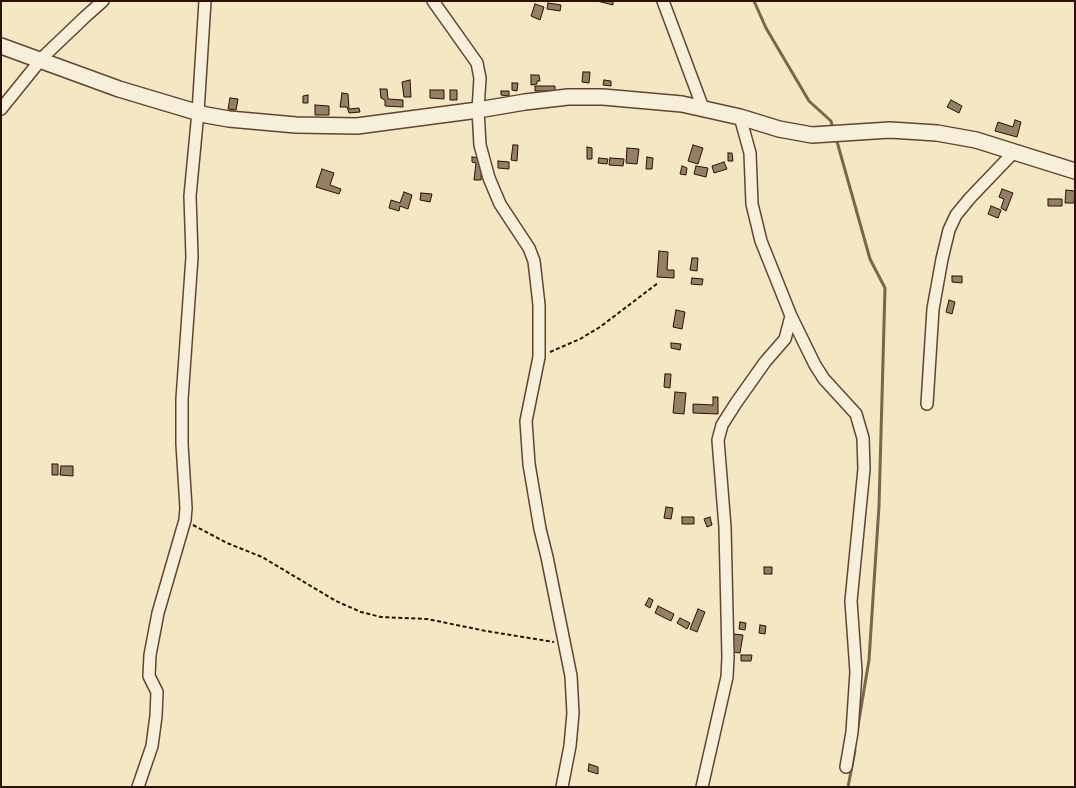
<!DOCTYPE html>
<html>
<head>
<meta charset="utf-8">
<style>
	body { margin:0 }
	#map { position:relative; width:1076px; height:788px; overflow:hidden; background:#f3e7c4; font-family:"IM FELL Great Primer",serif }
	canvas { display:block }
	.frame { position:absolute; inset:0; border:2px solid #2c1000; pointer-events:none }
</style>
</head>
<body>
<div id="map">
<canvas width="1076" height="788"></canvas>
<div class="frame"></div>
</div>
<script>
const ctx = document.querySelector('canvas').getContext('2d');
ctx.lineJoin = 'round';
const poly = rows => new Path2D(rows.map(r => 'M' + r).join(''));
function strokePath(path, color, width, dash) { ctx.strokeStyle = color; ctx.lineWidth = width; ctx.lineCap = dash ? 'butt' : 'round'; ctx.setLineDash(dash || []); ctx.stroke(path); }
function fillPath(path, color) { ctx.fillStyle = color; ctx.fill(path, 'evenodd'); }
strokePath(poly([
	[754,1,766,28,809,101,831,121,833,129],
	[836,138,870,259,885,288,879,506,869,660,857,732],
	[848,787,855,750]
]), '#7b654d', 3);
const building = poly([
	[597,1,613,1,613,5,597,1],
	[548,3,561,5,560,11,547,9,548,3],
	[535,4,544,7,540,20,531,16,535,4],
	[583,72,590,72,589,83,582,82,583,72],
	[531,75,539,75,540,81,537,81,537,84,531,85,531,75],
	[410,80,411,97,404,97,402,82,410,80],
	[604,80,611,81,611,86,603,85,604,80],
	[512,83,518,83,517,91,512,90,512,83],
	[535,86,555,86,555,91,535,91,535,86],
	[380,89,387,89,388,99,403,100,403,107,385,106,385,100,381,98,380,89],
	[430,90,444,90,444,99,430,98,430,90],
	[450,90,457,90,457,100,450,100,450,90],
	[501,91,509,91,509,96,501,95,501,91],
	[342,93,348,94,349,109,359,108,360,112,349,113,347,107,340,107,342,93],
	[308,95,308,103,303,103,303,96,308,95],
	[230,98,238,99,236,110,228,109,230,98],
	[951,100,962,106,959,113,947,107,951,100],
	[315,105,329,106,329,115,315,115,315,105],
	[1015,120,1021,122,1017,137,995,131,998,122,1013,127,1015,120],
	[513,145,518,145,517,161,511,160,513,145],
	[693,145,703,148,698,164,688,161,693,145],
	[587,147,592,148,592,159,587,159,587,147],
	[627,148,639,149,637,164,626,163,627,148],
	[728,153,732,153,733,161,728,161,728,153],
	[472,157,482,158,481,180,474,180,476,163,472,162,472,157],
	[647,157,653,158,652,169,646,169,647,157],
	[599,158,608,159,607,164,598,163,599,158],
	[610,158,624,159,623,166,609,165,610,158],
	[498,161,509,162,509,169,498,168,498,161],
	[724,162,727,169,714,173,712,166,724,162],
	[682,166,687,168,686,175,680,174,682,166],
	[696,166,708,168,706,177,694,174,696,166],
	[322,169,334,173,330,185,341,189,339,194,316,187,322,169],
	[1002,189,1013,193,1006,211,1001,208,1004,199,999,197,1002,189],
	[1066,190,1075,191,1074,203,1065,203,1066,190],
	[404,192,412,195,408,209,400,206,399,211,389,208,391,200,400,203,404,192],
	[421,193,432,194,430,202,420,200,421,193],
	[1048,199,1062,199,1062,206,1048,206,1048,199],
	[991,206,1001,210,998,218,988,214,991,206],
	[659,251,668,252,667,270,674,270,674,278,657,277,659,251],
	[692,258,698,258,697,271,690,270,692,258],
	[952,276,962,276,962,283,952,282,952,276],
	[692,278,703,279,702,285,691,284,692,278],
	[949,300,955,302,952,314,946,312,949,300],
	[676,310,685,312,682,329,673,327,676,310],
	[671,343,681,344,680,350,671,348,671,343],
	[665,374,671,374,670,388,664,387,665,374],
	[675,392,686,393,684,414,673,413,675,392],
	[713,397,718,397,718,414,693,413,693,404,713,405,713,397],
	[52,464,58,464,58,475,52,475,52,464],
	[61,466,73,466,73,476,60,475,61,466],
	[666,507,673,508,671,519,664,518,666,507],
	[682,517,694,517,694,524,682,524,682,517],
	[710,517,712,525,707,527,704,519,710,517],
	[764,567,772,567,772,574,764,574,764,567],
	[649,598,653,600,650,608,645,605,649,598],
	[658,606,674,614,671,621,655,613,658,606],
	[698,609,705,612,697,632,690,629,698,609],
	[680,618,690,623,687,629,677,623,680,618],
	[740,622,746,623,745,630,739,629,740,622],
	[760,625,766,626,765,634,759,633,760,625],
	[734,634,743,635,740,653,731,652,734,634],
	[741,655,752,655,751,661,741,661,741,655],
	[589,764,598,767,598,774,588,771,589,764]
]);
fillPath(building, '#938066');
strokePath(building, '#2c1000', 1);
const minor = poly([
	[433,1,477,63,480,78,478,110,480,145,489,178,500,204,529,248,534,261,539,305,539,357,526,421,529,464,540,529,547,557,571,676,573,713,570,746,562,787],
	[663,1,703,108],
	[1,109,43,57,86,16,103,1],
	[740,117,750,153,752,204,761,241,791,316,815,365,824,379,856,414,863,438,864,469,851,601,856,672,852,732,846,767],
	[927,404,933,309,942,259,949,230,956,215,970,198,1015,151],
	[138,787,152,746,156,716,157,692,149,676,150,655,158,613,185,520,186,508,182,444,182,399,192,257,190,196,198,112,205,1],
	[702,787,727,677,728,657,725,527,718,440,722,425,736,403,765,362,785,339,791,316]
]);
const tertiary = poly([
	[1,46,119,89,206,115,229,119,296,125,357,126,478,110,525,102,568,97,603,97,682,104,740,117,779,129,812,135,890,130,937,133,976,140,1075,171]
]);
strokePath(minor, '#5e4631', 14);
strokePath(tertiary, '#5e4631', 18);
strokePath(poly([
	[550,352,580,339,600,327,658,283],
	[193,525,227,543,262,557,336,601,361,612,381,617,427,619,486,631,554,642]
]), '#2c1000', 2, [4, 2.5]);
strokePath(minor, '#f7efd9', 11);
strokePath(tertiary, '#f7efd9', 15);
</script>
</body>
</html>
